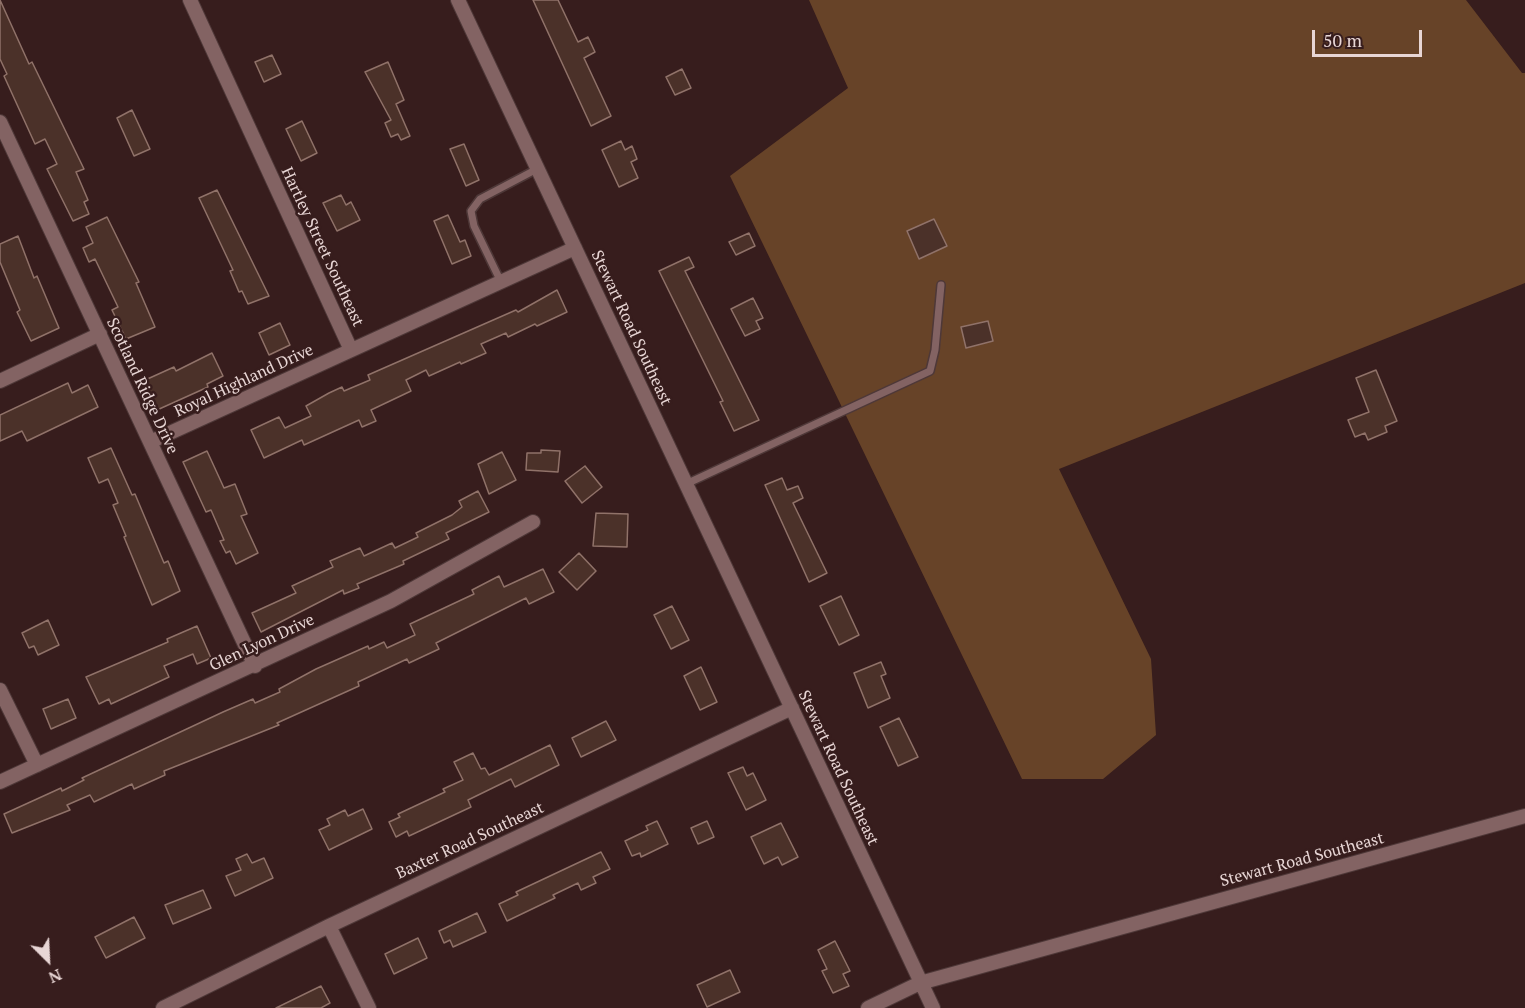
<!DOCTYPE html>
<html>
<head>
<meta charset="utf-8">
<style>
	body { margin:0 }
	#map { position:relative; width:1525px; height:1008px; overflow:hidden; background:#371d1d; font-family:"PT Serif",serif }
	canvas { display:block }
	.north { position:absolute; left:18px; top:930px; width:60px; height:60px; -webkit-text-stroke:4px #371d1d; paint-order:stroke; rotate:156deg; font-size:16px; font-weight:700; line-height:24px; text-align:center; color:#e8d6d5 }
	.north::after { content:''; display:block; margin:auto; width:21px; height:27px; background:#e8d6d5; clip-path:polygon(50% 0,100% 100%,50% 72%,0 100%) }
	.scale { position:absolute; left:1312px; top:30px; width:110px; height:27px; box-sizing:border-box; border:3px solid #e8d6d5; border-top:0; padding-left:8px; font-size:18px; line-height:21px; white-space:nowrap; color:#e8d6d5; -webkit-text-stroke:4px #371d1d; paint-order:stroke }
</style>
</head>
<body>
<div id="map">
<canvas width="1525" height="1008"></canvas>
<div class="north">N</div>
<div class="scale">50 m</div>
</div>
<script>
const ctx = document.querySelector('canvas').getContext('2d');
ctx.lineJoin = 'round';
function fillPath(path, color) { ctx.fillStyle = color; ctx.fill(path, 'evenodd'); }
const poly = rows => new Path2D(rows.map(r => 'M' + r).join(''));
function strokePath(path, color, width, dash) { ctx.strokeStyle = color; ctx.lineWidth = width; ctx.lineCap = dash ? 'butt' : 'round'; ctx.setLineDash(dash || []); ctx.stroke(path); }
function write(font, color, halo, rows, align = 'center') {
  ctx.font = font + ' "PT Serif",serif'; ctx.lineWidth = 5; ctx.setLineDash([]); ctx.textBaseline = 'middle'; ctx.strokeStyle = halo; ctx.fillStyle = color; for (const [text, x, y, turn = 0] of rows) {
    ctx.save(); ctx.translate(x, y); ctx.rotate((+turn || 0) * Math.PI / 180); ctx.textAlign = isNaN(turn) ? turn : align; if (halo) ctx.strokeText(text, 0, 0); ctx.fillText(text, 0, 0); ctx.restore();
  }
}
fillPath(poly([
	[809,0,1466,0,1522,73,1525,73,1525,283,1059,469,1151,659,1156,735,1103,779,1022,779,730,176,848,88]
]), '#674328');
const building = poly([
	[0,0,29,64,32,62,84,169,76,172,88,200,84,202,89,214,73,221,47,169,57,164,45,139,35,144,4,76,7,74,0,59,0,0],
	[533,0,558,0,578,42,588,37,595,52,584,58,611,116,591,126,533,0],
	[272,55,281,74,264,82,255,62,272,55],
	[388,62,404,100,396,104,410,136,401,140,398,134,391,137,385,123,391,120,365,72,388,62],
	[682,69,691,88,675,95,666,77,682,69],
	[132,110,150,149,134,156,117,118,132,110],
	[302,121,317,153,301,161,286,129,302,121],
	[621,141,625,150,632,146,637,159,631,162,638,178,619,187,602,150,621,141],
	[464,144,479,180,466,186,450,149,464,144],
	[217,190,269,296,248,304,242,291,239,292,230,271,233,270,199,198,217,190],
	[341,195,346,205,351,202,360,220,337,231,323,203,341,195],
	[448,215,460,242,465,240,471,256,452,264,434,221,448,215],
	[107,217,139,282,136,283,155,327,126,339,112,310,118,307,95,259,89,262,83,248,93,243,86,227,107,217],
	[934,219,947,246,919,259,907,231,934,219],
	[749,233,755,246,736,255,729,242,749,233],
	[18,236,34,278,37,276,59,328,31,341,17,312,20,310,0,262,0,244,18,236],
	[689,257,694,267,685,271,759,420,734,431,720,402,723,401,659,271,689,257],
	[557,290,567,312,537,326,535,324,508,337,506,333,481,344,486,353,461,364,460,362,429,376,426,370,406,380,411,391,371,410,376,421,362,427,359,420,304,445,302,440,264,458,251,430,279,417,285,428,311,416,306,406,329,393,342,387,344,391,370,380,368,375,516,310,518,312,557,290],
	[753,298,763,318,756,321,760,329,745,336,731,309,753,298],
	[988,321,993,341,966,348,961,327,988,321],
	[280,323,290,345,269,355,259,333,280,323],
	[212,353,223,376,207,384,208,387,157,410,143,381,174,367,176,371,212,353],
	[1376,370,1397,421,1385,426,1387,432,1368,440,1365,433,1355,437,1348,420,1369,412,1356,378,1376,370],
	[68,383,72,393,88,385,98,407,27,441,22,431,0,441,0,415,68,383],
	[111,448,132,495,135,494,164,563,168,561,180,591,152,605,124,537,126,536,113,505,118,503,108,479,99,483,88,458,111,448],
	[541,450,560,451,558,472,526,470,527,453,541,453,541,450],
	[207,451,224,488,235,484,247,514,241,516,258,553,236,564,230,551,226,553,220,541,224,540,211,510,206,512,183,462,207,451],
	[502,452,516,480,489,494,478,464,502,452],
	[585,466,602,487,582,503,565,481,585,466],
	[782,478,787,490,798,486,803,498,793,503,827,573,809,582,765,485,782,478],
	[478,491,489,512,446,533,449,539,403,561,404,564,357,584,359,588,344,594,343,590,261,632,252,613,296,593,292,586,333,567,330,561,360,548,364,556,392,543,395,548,418,537,416,533,452,515,462,507,459,501,478,491],
	[596,513,628,514,627,547,593,546,596,513],
	[579,553,596,571,577,590,559,572,579,553],
	[543,569,554,592,529,604,526,598,436,643,439,649,409,663,407,659,358,682,359,686,277,723,279,725,164,771,165,775,134,789,132,784,94,802,90,795,67,805,70,810,12,833,4,814,61,788,62,791,84,780,82,778,223,712,253,699,255,703,280,692,279,689,316,669,368,646,369,649,384,642,387,648,415,635,410,624,474,594,472,590,499,576,504,587,543,569],
	[841,596,859,635,839,645,820,606,841,596],
	[672,606,689,640,671,649,654,615,672,606],
	[48,620,59,645,38,655,34,646,29,648,22,633,48,620],
	[197,626,211,658,197,664,193,654,164,666,169,677,111,704,109,699,99,704,86,677,168,642,167,639,197,626],
	[881,662,886,674,881,676,890,698,868,708,854,673,881,662],
	[701,667,717,702,700,710,684,676,701,667],
	[68,699,76,718,51,729,43,709,68,699],
	[899,718,918,757,898,766,880,727,899,718],
	[606,721,616,740,581,757,572,738,606,721],
	[550,745,559,765,515,787,511,779,468,800,471,807,409,836,407,831,396,837,389,822,400,817,398,814,445,792,443,789,463,780,454,762,473,753,481,769,485,768,489,775,550,745],
	[743,767,747,776,753,773,766,800,746,810,728,773,743,767],
	[363,809,372,829,329,850,319,830,330,825,327,819,345,810,348,816,363,809],
	[657,821,668,844,641,857,640,853,632,856,625,841,648,830,646,826,657,821],
	[707,821,714,837,698,844,691,828,707,821],
	[781,823,798,857,782,865,778,857,764,864,751,837,781,823],
	[601,852,610,869,593,877,596,883,581,890,578,883,553,895,555,898,507,921,499,904,518,895,516,892,601,852],
	[247,854,252,863,264,858,273,878,235,896,226,876,241,870,236,859,247,854],
	[203,890,211,908,173,924,165,905,203,890],
	[477,913,486,932,453,947,450,940,444,943,439,931,477,913],
	[134,917,145,938,106,958,95,937,134,917],
	[418,938,427,958,394,974,385,954,418,938],
	[835,941,850,971,843,974,849,986,833,993,822,971,827,969,818,950,835,941],
	[730,970,740,992,707,1007,697,985,730,970],
	[321,986,330,1003,321,1008,276,1008,321,986]
]);
fillPath(building, '#4b3129');
strokePath(building, '#907269', 1.5);
const service = poly([
	[501,282,474,226,471,211,480,199,537,169],
	[686,484,930,371,935,350,941,285]
]);
const minor = poly([
	[190,0,351,350],
	[458,0,933,1008],
	[0,122,255,666],
	[0,381,100,334],
	[150,442,575,248],
	[0,690,37,765],
	[0,782,391,601,533,522],
	[329,926,369,1008],
	[163,1008,329,926,792,708],
	[868,1008,920,983,1525,816]
]);
strokePath(service, '#4e3838', 10);
strokePath(minor, '#4e3838', 16);
strokePath(service, '#836363', 7);
strokePath(minor, '#836363', 14);
write('16px', '#e8d6d5', '#371d1d', [
	["Hartley Street Southeast",322,247,65],
	["Stewart Road Southeast",631,328,65],
	["Royal Highland Drive",244,381,-25],
	["Scotland Ridge Drive",142,386,65],
	["Glen Lyon Drive",262,643,-25],
	["Stewart Road Southeast",838,768,65],
	["Baxter Road Southeast",470,841,-25],
	["Stewart Road Southeast",1302,860,-15]
]);
</script>
</body>
</html>
